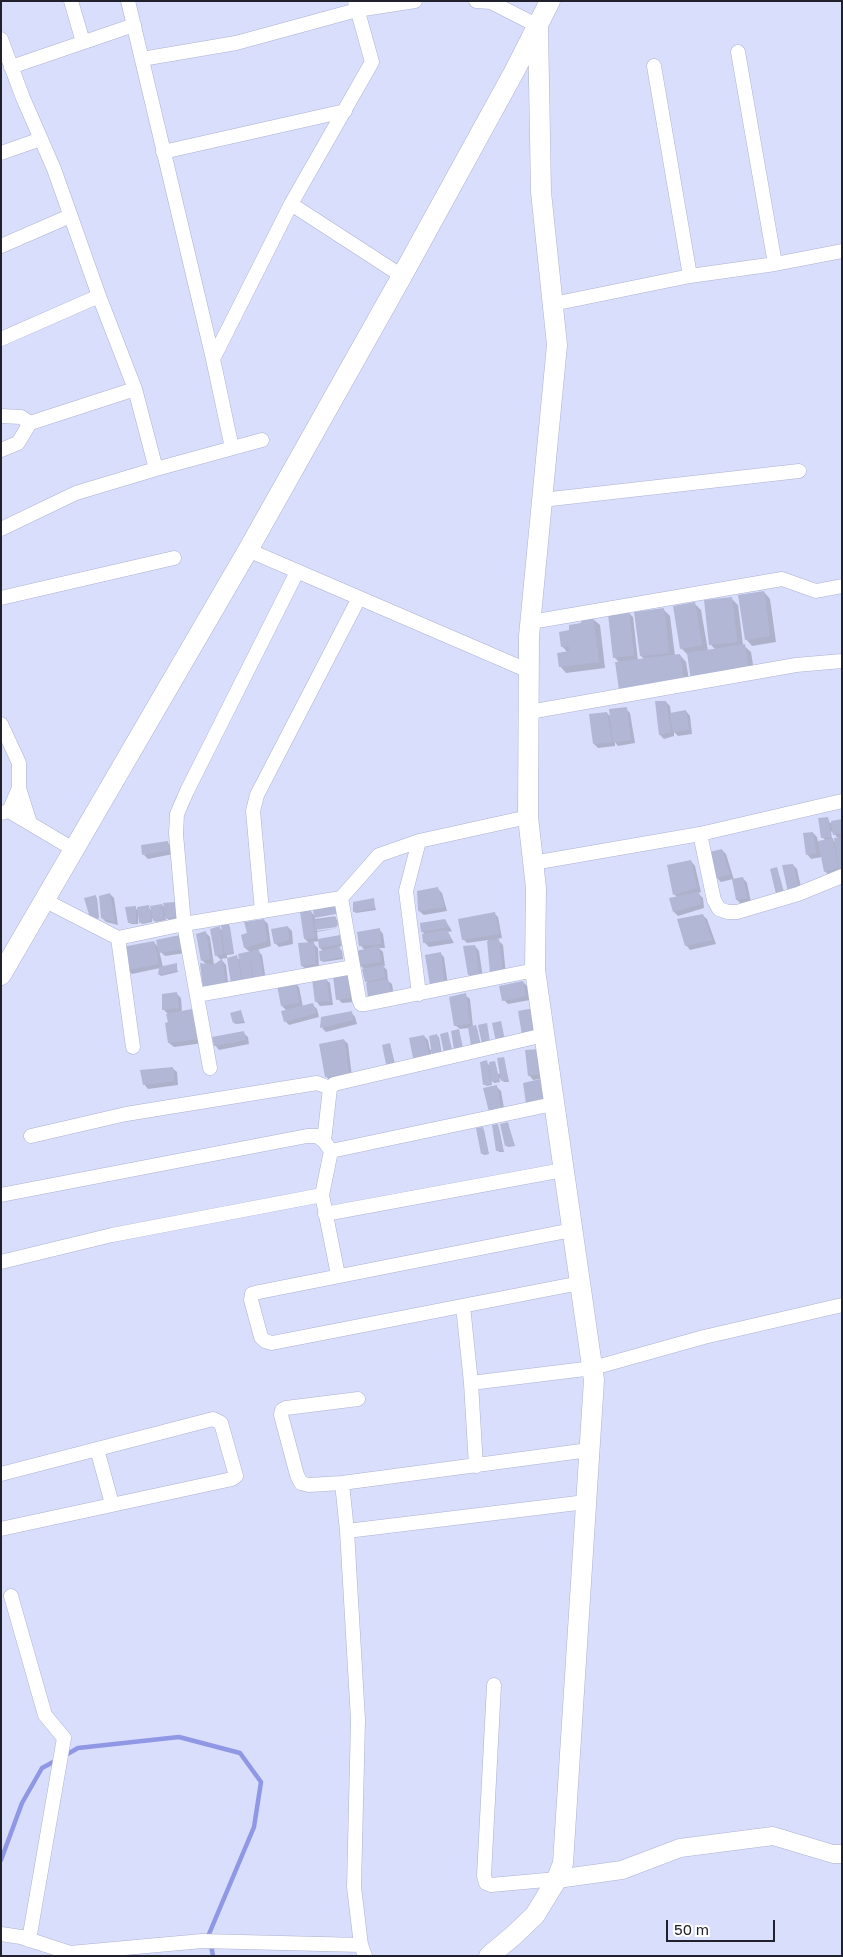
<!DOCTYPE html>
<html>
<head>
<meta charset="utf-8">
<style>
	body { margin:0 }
	#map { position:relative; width:843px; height:1957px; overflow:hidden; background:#d9defd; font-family:"Golos Text",sans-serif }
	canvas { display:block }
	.frame { position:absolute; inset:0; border:2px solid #20212d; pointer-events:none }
	.scale { position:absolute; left:666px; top:1920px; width:109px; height:22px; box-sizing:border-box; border:2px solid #20212d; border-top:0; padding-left:6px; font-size:15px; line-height:18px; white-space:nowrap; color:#20212d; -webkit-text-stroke:4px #fff; paint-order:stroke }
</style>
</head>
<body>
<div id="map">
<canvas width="843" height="1957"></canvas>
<div class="frame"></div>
<div class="scale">50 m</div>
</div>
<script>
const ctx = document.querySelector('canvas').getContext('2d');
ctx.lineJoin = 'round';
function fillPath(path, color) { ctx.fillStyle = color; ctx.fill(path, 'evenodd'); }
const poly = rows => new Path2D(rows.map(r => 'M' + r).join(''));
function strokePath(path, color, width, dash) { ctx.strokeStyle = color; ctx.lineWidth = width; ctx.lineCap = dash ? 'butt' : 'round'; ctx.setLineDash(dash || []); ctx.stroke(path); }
fillPath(poly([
	[764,592,770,599,776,642,752,646,746,639],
	[731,598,738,605,743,645,751,652,755,677,688,655,681,648,694,603,701,610,708,651,716,650,711,645],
	[663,609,670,616,675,656,680,655,686,662,690,686,620,663,614,657,629,613,633,617,638,661,645,660,641,656],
	[593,619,600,625,605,668,566,673,560,666,568,653,562,646,571,631],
	[666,702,670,706,671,714,686,711,690,716,692,734,678,736,674,732,674,736,664,739,660,735,656,703],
	[626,709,630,713,635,743,618,746,615,742,615,746,598,748,594,744,607,713,611,717],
	[828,818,830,823,842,820,841,872,829,876,825,871,822,857,811,859,807,854,813,833,817,837,818,842,826,841,822,837],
	[831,831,839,839,837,844,832,839],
	[167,842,172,847,173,854,148,859,144,855],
	[722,850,726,854,734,880,743,878,747,883,751,902,741,904,737,900,733,879,721,882,716,877],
	[691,861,695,866,701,892,698,893,703,898,704,908,678,916,674,912,678,898,674,894],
	[793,865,797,869,802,892,793,895],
	[438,889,442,893,447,911,424,915,419,911],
	[110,894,114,898,118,925,106,922,102,918],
	[95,897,97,898,99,918,90,917],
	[373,900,376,910,356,913,354,911],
	[162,905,166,909,176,905,179,918,169,920,165,916,166,920,156,922,152,918,152,922,142,924,141,922,148,907,152,911],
	[334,906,337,913,315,917,315,919,337,916,334,917,337,920,338,925,317,929,317,931,338,928,317,932,318,940,339,936,342,946,338,947,342,951,343,959,323,962,321,960,324,952,320,948,320,941,312,942,318,948,319,968,307,970,302,966,310,944,305,939,310,911,315,916],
	[135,908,138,910,138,924,131,924,129,922],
	[494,913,498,917,502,938,497,939,503,945,506,975,492,972,488,940,467,943,463,939],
	[702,915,707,919,716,944,690,950,686,945],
	[264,920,268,924,271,946,257,950,262,955,266,981,236,987,236,957,241,961,250,952,245,948,242,936,248,934],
	[445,920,452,931,448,932,454,943,429,947,424,942,425,934,422,932],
	[228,925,230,927,234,954,227,955,227,958,221,959,226,965,229,990,202,960,206,933,210,937,214,965,222,961,216,955,219,928,223,931],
	[288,927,292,931,293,944,279,947,275,943],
	[379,929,383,934,385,948,379,948,383,952,385,966,383,966,387,970,388,981,392,984,394,996,367,983,365,970,360,965,365,950,360,945],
	[179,937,185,953,165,956,159,950,163,967,176,965,178,972,161,976,159,974,160,968,132,974,128,970,154,942,159,948],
	[475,946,479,951,483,978,473,979,469,975],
	[440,953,444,957,448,985,435,989],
	[347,975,351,980,354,1002,342,1003,338,999],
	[325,979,330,983,333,1005,320,1006,316,1001],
	[523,982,527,986,530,1000,508,1004,504,1000],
	[295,983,299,987,303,1007,312,1004,317,1009,319,1017,289,1025,285,1021,287,1011,282,1006],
	[177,994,181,998,182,1012,192,1011,196,1015,203,1043,174,1047,169,1043,169,1015,163,1009],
	[465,995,470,999,473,1027,477,1028,481,1046,469,1028,460,1029,455,1025],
	[241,1012,245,1023,236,1024,234,1023],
	[351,1012,355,1017,357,1024,326,1032,322,1028],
	[243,1033,248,1037,249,1044,219,1050,215,1045],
	[448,1034,453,1053,447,1054],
	[424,1036,428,1040,430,1050,433,1049,437,1036,439,1037,442,1055,435,1056,431,1051,432,1059,418,1062,414,1057],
	[344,1040,348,1044,352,1077,330,1081,326,1076],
	[390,1044,395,1064,388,1065,387,1063],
	[526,1051,545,1078,540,1080,540,1079,533,1080,529,1075],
	[504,1058,509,1082,504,1082,499,1078,500,1082,494,1083,491,1079,492,1085,486,1086,485,1084,486,1062,490,1066,495,1062,498,1074,501,1073],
	[172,1068,177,1072,178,1085,148,1089,144,1084],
	[496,1086,501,1091,505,1114,494,1116],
	[508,1124,515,1146,508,1147,506,1145],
	[498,1126,499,1128,504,1152,499,1152,497,1150],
	[482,1129,484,1130,489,1154,484,1155,482,1153]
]), '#0003');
strokePath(poly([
	[64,1756,78,1748,179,1737,240,1753,261,1782,254,1827,209,1934,213,1956],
	[1,1860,22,1803,42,1768,57,1760]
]), '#9097e4', 4.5);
fillPath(poly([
	[764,591,770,636,745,640,738,595],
	[732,597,737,642,709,645,704,600],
	[695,602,702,645,680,649,673,606],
	[664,608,669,653,640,656,634,612],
	[629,612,634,655,613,658,608,614],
	[593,617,599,662,559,667,557,653,569,651,569,646,561,647,559,632,569,630,569,625,581,623,581,619],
	[745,644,749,671,691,680,687,653],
	[680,654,684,680,619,690,615,662],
	[655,701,666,701,671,732,659,735],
	[627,707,631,740,613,742,609,709],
	[686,710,689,730,673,732,670,713],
	[607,712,612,742,593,744,589,714],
	[828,817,831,837,821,838,818,818],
	[842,819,842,833,833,835,831,821],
	[813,832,816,853,806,855,803,833],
	[842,837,842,867,839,868,834,838],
	[833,838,838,868,824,872,818,841],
	[168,841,169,850,142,855,141,845],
	[722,849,730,875,715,878,709,852],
	[691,860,697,888,673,895,667,865],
	[793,864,799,888,788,892,782,865],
	[777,867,784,892,776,894,770,869],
	[743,877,747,898,736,900,732,879],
	[438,887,444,907,418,911,417,891],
	[699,892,701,904,673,912,669,898],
	[110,893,115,922,101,918,99,896],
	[96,895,98,919,90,918,84,898],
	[374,898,375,908,353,912,353,902],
	[175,902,178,916,166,919,163,903],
	[162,904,164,919,153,921,150,906],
	[149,905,151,921,139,923,137,907],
	[335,905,336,914,314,918,313,908],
	[136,906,136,923,128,923,125,907],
	[311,910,315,938,304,939,300,912],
	[495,912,499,934,462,940,458,919],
	[703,914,712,940,685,946,677,919],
	[336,917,337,927,315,930,315,921],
	[264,919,267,941,244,948,241,935,247,933,244,922],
	[445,919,449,927,421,932,420,923],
	[229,924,233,952,225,954,221,925],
	[220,926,223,954,215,956,210,929],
	[288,926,289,940,274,944,271,929],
	[380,928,381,944,359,946,357,932],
	[447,930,451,939,423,943,422,934],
	[206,931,210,959,201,961,196,934],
	[180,935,182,949,159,953,156,940],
	[340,935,341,944,319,948,318,939],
	[499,939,503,972,490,973,487,941],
	[154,941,159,964,127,970,122,947],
	[314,942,316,964,301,966,298,943],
	[475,945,479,974,468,975,463,946],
	[379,946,381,962,359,965,356,951],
	[340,947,342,957,320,961,319,951],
	[259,949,263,977,254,979,249,954,252,979,243,981,238,954],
	[441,952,444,981,430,985,425,955],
	[237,955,242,982,231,984,227,958],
	[222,959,226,986,203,989,200,963,213,965],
	[177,963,177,971,158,975,159,967],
	[383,965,385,977,365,982,362,969],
	[348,974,350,998,336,1000,333,976],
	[326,978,330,1001,315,1002,312,979],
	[388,979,391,992,368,997,366,983],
	[523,981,526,996,502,1001,499,986],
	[296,982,299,1003,281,1006,277,985],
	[177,992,179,1008,162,1010,162,994],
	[466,993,470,1024,454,1026,449,997],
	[313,1003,316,1013,284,1022,281,1011],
	[534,1008,537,1032,522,1035,518,1011],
	[192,1009,199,1039,168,1043,165,1023,168,1022,166,1014],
	[241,1010,244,1021,233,1023,230,1013],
	[352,1011,353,1020,320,1028,321,1017],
	[501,1021,505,1040,496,1042,492,1023],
	[487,1023,490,1042,482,1044,478,1025],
	[476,1025,480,1044,471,1046,468,1027],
	[459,1029,463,1048,454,1050,451,1031],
	[244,1031,246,1040,214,1046,212,1037],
	[448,1032,452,1051,444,1053,440,1034],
	[437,1034,441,1053,432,1055,429,1036],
	[424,1035,429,1055,413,1058,409,1038],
	[344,1039,349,1073,325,1077,319,1044],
	[390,1043,394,1062,386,1064,382,1045],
	[540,1049,541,1074,528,1076,525,1050],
	[504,1057,508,1080,501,1081,497,1058],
	[487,1060,491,1084,483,1085,480,1062],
	[495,1061,499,1080,491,1082,489,1062],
	[173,1067,174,1081,143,1085,140,1070],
	[545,1078,547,1099,526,1104,523,1083],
	[497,1085,501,1110,489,1112,483,1088],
	[508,1122,514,1145,505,1146,500,1124],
	[498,1124,503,1150,496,1151,492,1125],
	[483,1127,488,1153,481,1154,476,1128]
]), '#b3b7d6');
const minor = poly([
	[71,1,83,42],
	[128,1,213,359],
	[476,1,491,2,538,26],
	[1,39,23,98,54,169,99,296],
	[738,52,775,264],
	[142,59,236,43,357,10,415,1],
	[654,66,690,276],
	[11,67,134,25],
	[163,152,345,111],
	[1,153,41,139],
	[291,204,372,62,355,1],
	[1,246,70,216],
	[553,304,690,276,775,264,842,251],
	[1,339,99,296,135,389,156,469,262,440],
	[1,416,21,417,30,423],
	[232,448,213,359,291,204,402,276],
	[1,450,18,443,30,423,135,389],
	[542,500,799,471],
	[1,529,76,493,156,469],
	[248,550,529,671],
	[1,598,174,558],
	[531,622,782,579,816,591,842,586],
	[529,712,796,665,842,661],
	[1,724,19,763,19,788,9,811],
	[19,788,30,823],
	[1,813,9,811,73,849],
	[700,834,714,900,719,909,728,912,737,912,798,894,842,876],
	[533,863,700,834,842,801],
	[341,898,379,855,419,841],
	[44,900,118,938,184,924,341,898,359,999,361,1004,366,1004,535,970],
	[262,911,253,811,257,795,359,598],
	[118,938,133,1047],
	[419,994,406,891,419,841,528,817],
	[197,995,353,967],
	[210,1068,184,924,176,834,177,814,187,791,297,572],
	[31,1136,126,1114,317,1083,330,1088],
	[324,1141,330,1088,334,1084,544,1035],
	[1,1195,307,1136,317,1136,324,1141,331,1151],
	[325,1214,563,1170],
	[572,1230,259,1292,252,1294,251,1300,261,1337,265,1341,272,1343,580,1283],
	[1,1262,112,1235,322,1195],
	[338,1275,322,1195,331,1151,553,1104],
	[463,1306,471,1383,476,1466],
	[471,1383,593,1368,704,1337,842,1305],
	[358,1399,286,1408,282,1410,281,1415,297,1475,301,1483,309,1485,342,1483,589,1450],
	[97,1449,112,1504],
	[1,1474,213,1419,221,1423,236,1476,232,1479,1,1529],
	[342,1483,347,1531,358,1720,354,1887,361,1945,365,1956],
	[347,1531,586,1502],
	[11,1596,45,1715,64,1738,29,1940],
	[494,1685,484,1876,486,1883,491,1885,557,1879],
	[1,1934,21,1937,70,1953,70,1956],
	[70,1953,202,1941,361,1945]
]);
const tertiary = poly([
	[557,1879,622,1870,680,1848,773,1836,833,1854,842,1854]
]);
const secondary = poly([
	[1,975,248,550,402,276,514,72,550,1],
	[489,1956,513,1936,535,1915,557,1879,563,1863,594,1380,535,970,536,888,528,817,529,636,557,345,541,192,538,26]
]);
strokePath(minor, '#adb1d0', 15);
strokePath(tertiary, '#adb1d0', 19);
strokePath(secondary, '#adb1d0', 21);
strokePath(minor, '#fff', 14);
strokePath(tertiary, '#fff', 18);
strokePath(secondary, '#fff', 20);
</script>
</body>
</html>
